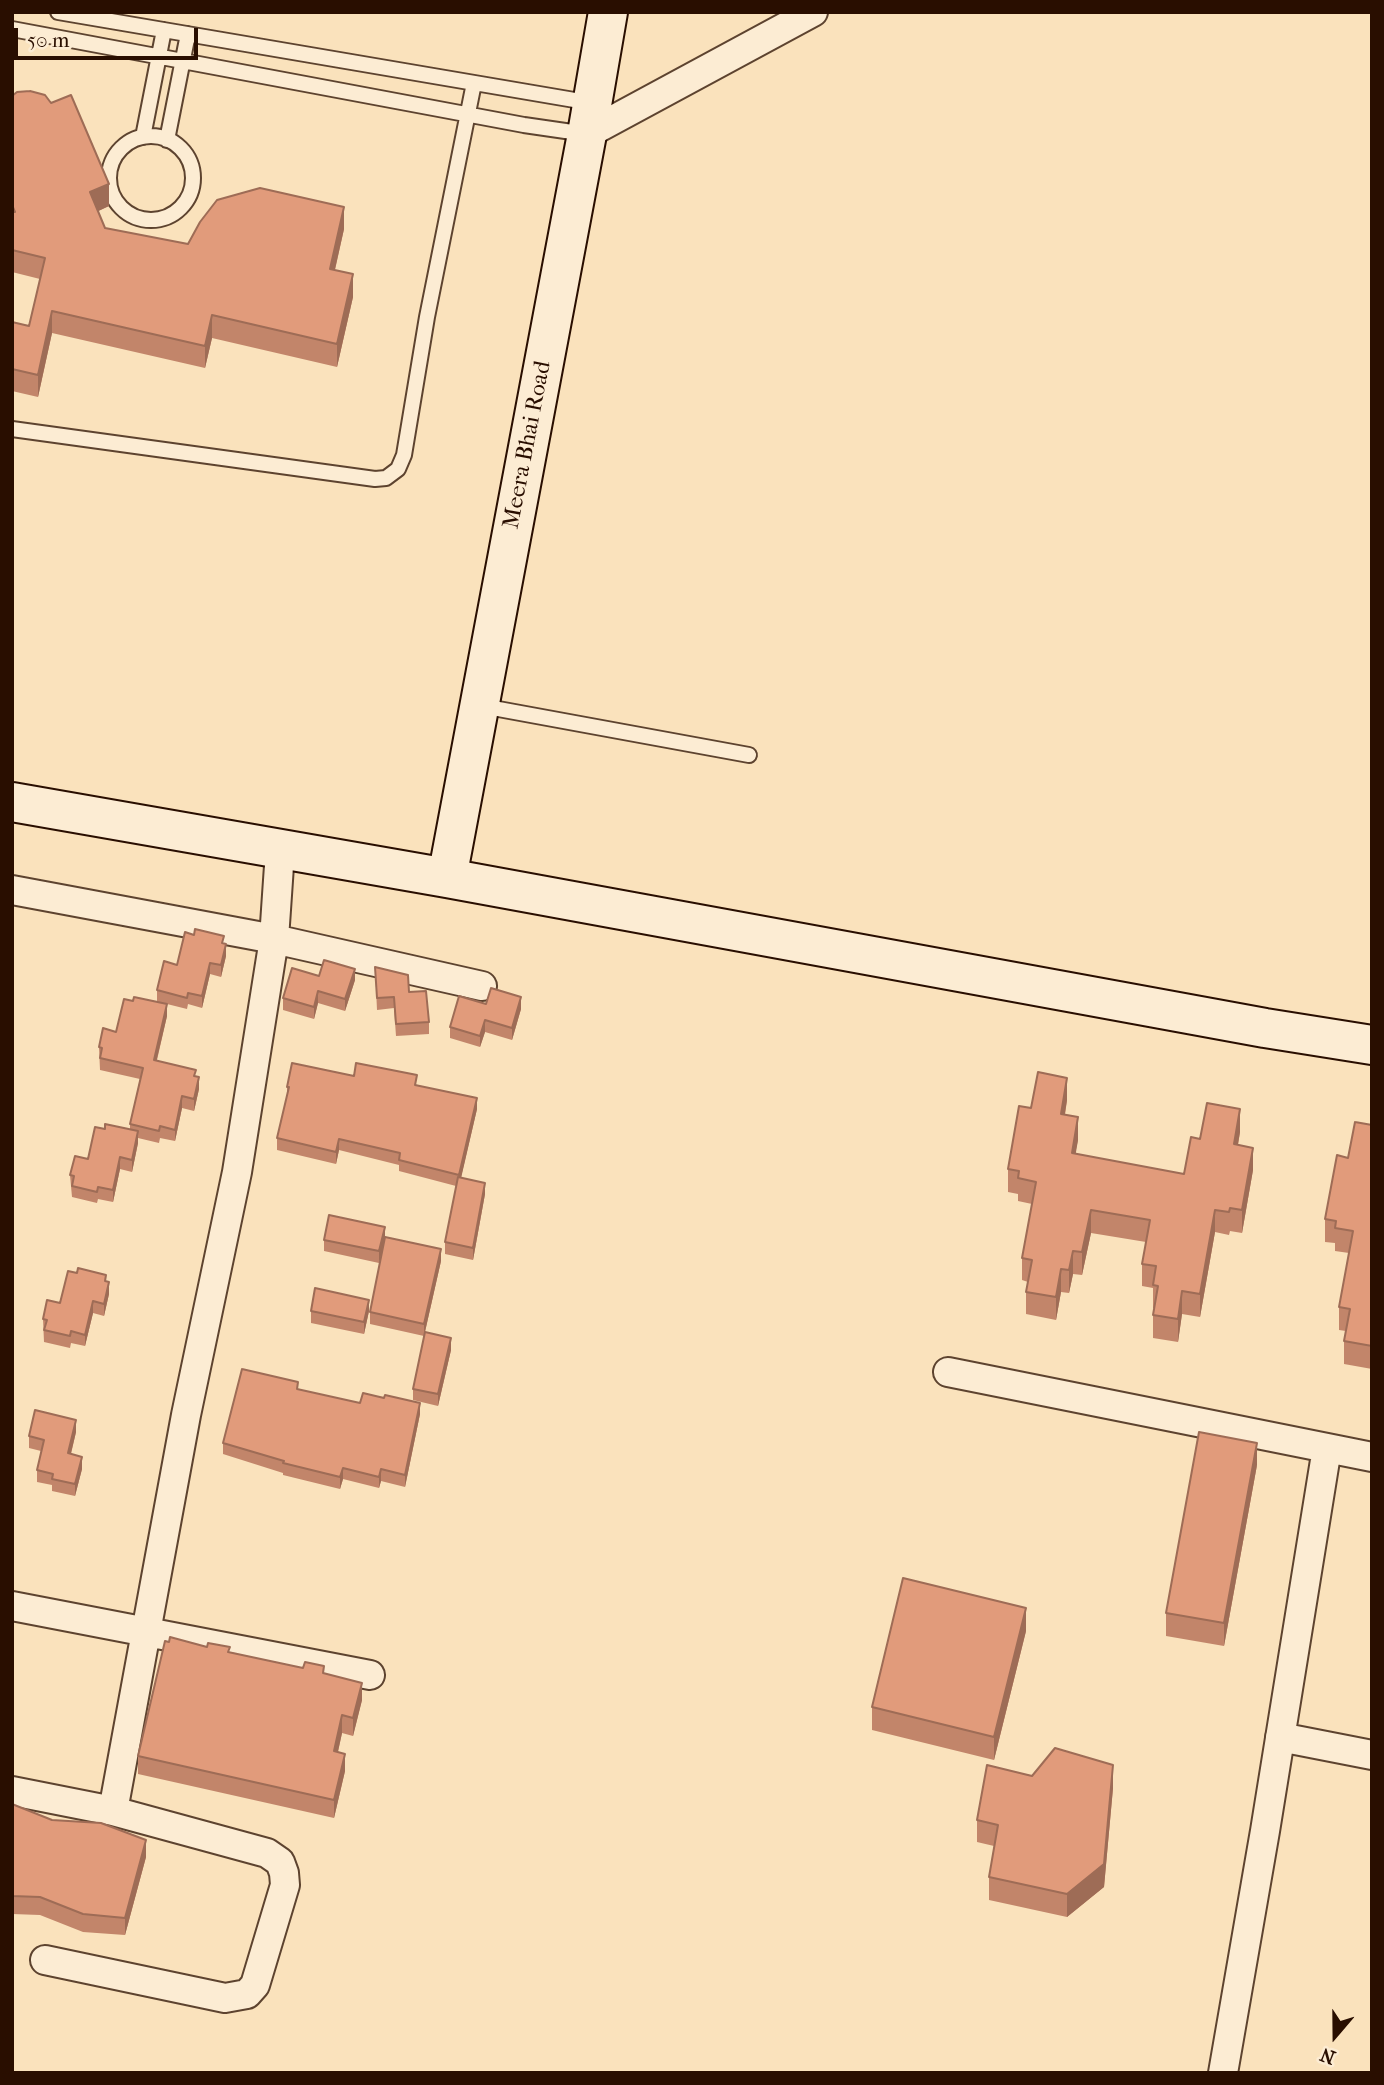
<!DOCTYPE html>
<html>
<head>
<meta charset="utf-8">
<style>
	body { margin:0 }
	#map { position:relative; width:1384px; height:2085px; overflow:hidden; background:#fae2bc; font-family:"IM FELL French Canon",serif }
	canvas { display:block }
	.frame { position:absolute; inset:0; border:14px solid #290e00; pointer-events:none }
	.north { position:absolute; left:1300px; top:2001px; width:70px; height:70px; -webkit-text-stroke:5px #fcecd3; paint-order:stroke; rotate:200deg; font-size:19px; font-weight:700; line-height:28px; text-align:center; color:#290e00 }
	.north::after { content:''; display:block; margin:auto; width:24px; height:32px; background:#290e00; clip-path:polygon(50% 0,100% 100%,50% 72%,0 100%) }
	.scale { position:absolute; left:14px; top:28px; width:184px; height:32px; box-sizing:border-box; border:4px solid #290e00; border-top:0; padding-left:9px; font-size:21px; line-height:24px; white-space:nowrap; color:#290e00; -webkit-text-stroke:5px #fcecd3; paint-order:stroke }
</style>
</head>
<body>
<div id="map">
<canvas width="1384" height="2085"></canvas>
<div class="frame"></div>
<div class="north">N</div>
<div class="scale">50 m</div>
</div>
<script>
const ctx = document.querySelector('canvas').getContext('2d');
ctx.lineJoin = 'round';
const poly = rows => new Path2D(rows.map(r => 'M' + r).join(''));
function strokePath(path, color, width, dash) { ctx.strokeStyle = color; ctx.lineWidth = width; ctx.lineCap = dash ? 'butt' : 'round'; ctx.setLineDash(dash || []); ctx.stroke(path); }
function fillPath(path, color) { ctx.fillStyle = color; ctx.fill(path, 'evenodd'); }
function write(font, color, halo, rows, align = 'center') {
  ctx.font = font + ' "IM FELL French Canon",serif'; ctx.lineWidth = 6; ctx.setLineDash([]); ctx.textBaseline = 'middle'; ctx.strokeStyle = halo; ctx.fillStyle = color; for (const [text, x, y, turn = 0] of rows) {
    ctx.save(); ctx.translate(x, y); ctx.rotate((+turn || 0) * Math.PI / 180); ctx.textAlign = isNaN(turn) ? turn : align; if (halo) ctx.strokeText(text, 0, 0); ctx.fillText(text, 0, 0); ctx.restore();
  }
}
const lane = poly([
	[58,12,592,103],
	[12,29,524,125,586,134],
	'109 178a42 42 0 1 1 84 0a42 42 0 1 1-84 0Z',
	[143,137,164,30],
	[167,140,188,34],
	[12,429,375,479,386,478,398,469,404,455,427,317,474,83],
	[482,706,749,755]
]);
const street = poly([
	[587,134,813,12],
	[12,890,274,939,482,986],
	[948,1372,1372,1457],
	[12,1606,370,1675],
	[1280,1737,1372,1755],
	[12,1791,113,1811,267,1853,280,1862,284,1873,285,1885,255,1985,247,1994,225,1998,45,1960],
	[113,1811,186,1415,237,1172,274,939,280,851],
	[1223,2073,1265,1831,1327,1448]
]);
const secondary = poly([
	[12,802,447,878,1265,1028,1372,1045],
	[447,878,587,134,608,12]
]);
strokePath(lane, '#5d432f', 18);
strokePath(street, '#5d432f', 32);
strokePath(secondary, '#290e00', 42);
strokePath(lane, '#fcecd3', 14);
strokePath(street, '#fcecd3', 28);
strokePath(secondary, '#fcecd3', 38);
fillPath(poly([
	[12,96,109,206,98,211,105,228,188,244,344,229,335,270,353,297,337,367,212,338,205,368,52,333,38,397,12,391,12,322,29,326,40,279,12,272],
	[224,943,226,956,221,977,210,974,202,1008,188,1004,187,1009,167,1004,167,1016,157,1060,196,1077,199,1089,194,1111,182,1108,175,1141,160,1138,159,1143,138,1138,138,1143,132,1172,120,1169,113,1202,98,1199,97,1203,72,1197,70,1175,88,1159,105,1129,130,1129,130,1124,140,1079,100,1070,99,1047,116,1032,133,1001,157,1002,157,990,177,965],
	[375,967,409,992,429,1022,429,1034,396,1036,394,1008,377,1010],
	[319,976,355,980,345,1011,318,1003,314,1019,283,1010,283,998],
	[486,1004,521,1009,512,1040,485,1032,480,1047,450,1038,450,1027],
	[354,1076,417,1085,477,1109,461,1177,485,1194,473,1260,445,1254,445,1242,456,1186,399,1171,399,1165,339,1150,336,1164,277,1150,277,1138,287,1095,287,1087],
	[1067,1100,1065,1115,1078,1140,1075,1154,1184,1174,1200,1139,1240,1132,1238,1145,1253,1170,1242,1233,1230,1231,1229,1235,1215,1232,1200,1317,1182,1314,1178,1342,1153,1338,1153,1315,1154,1308,1153,1308,1153,1288,1142,1286,1142,1264,1146,1242,1091,1233,1082,1275,1073,1274,1069,1293,1061,1292,1056,1320,1026,1314,1026,1292,1028,1282,1022,1280,1022,1258,1032,1204,1018,1201,1018,1194,1008,1192,1008,1169,1031,1108],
	[1372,1125,1372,1369,1344,1364,1344,1341,1346,1331,1339,1330,1339,1307,1349,1253,1335,1251,1335,1243,1325,1242,1325,1219,1348,1158],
	[385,1239,379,1263,324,1251,324,1240],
	[441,1261,425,1332,451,1350,438,1406,413,1400,413,1389,424,1336,370,1324,370,1312],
	[106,1281,109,1294,104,1316,93,1313,85,1346,71,1343,70,1348,44,1342,43,1319,60,1303],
	[311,1311,369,1311,364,1334,311,1323],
	[298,1389,360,1403,420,1414,405,1487,381,1481,379,1488,343,1479,340,1489,283,1475,283,1473,223,1454,223,1443],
	[76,1432,71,1454,82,1469,75,1496,52,1491,52,1485,37,1482,37,1470,41,1451,29,1448,29,1436],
	[1257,1465,1224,1646,1166,1636,1166,1613],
	[1026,1631,994,1760,872,1730,872,1707],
	[230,1652,324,1674,362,1700,353,1736,342,1733,338,1752,345,1771,334,1818,138,1774,138,1756],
	[1032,1776,1113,1788,1104,1887,1067,1917,989,1900,989,1877,994,1846,977,1842,977,1820],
	[12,1804,52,1820,146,1857,125,1935,83,1932,40,1915,12,1914]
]), '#c2856a');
fillPath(poly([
	[109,184,109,206,90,215,90,192],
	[344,207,344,229,330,291,330,269],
	[353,274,353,297,337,367,337,344],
	[52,311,52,333,38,397,38,375],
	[212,315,212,338,205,368,205,346],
	[226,944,226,956,221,977,221,965],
	[210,963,210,974,202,1008,202,996],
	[355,969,355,980,345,1011,345,999],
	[318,991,318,1003,314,1019,314,1007],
	[521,997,521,1009,512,1040,512,1028],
	[167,1004,167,1016,154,1071,154,1060],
	[485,1020,485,1032,480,1047,480,1036],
	[199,1077,199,1089,194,1111,194,1099],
	[1067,1078,1067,1100,1061,1137,1061,1114],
	[182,1096,182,1108,175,1141,175,1130],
	[477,1098,477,1109,459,1187,459,1175],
	[1240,1109,1240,1132,1234,1167,1234,1144],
	[1078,1117,1078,1140,1072,1176,1072,1153],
	[138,1131,138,1143,132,1172,132,1160],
	[339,1139,339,1150,336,1164,336,1152],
	[1253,1148,1253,1170,1242,1233,1242,1210],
	[120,1157,120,1169,113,1202,113,1190],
	[485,1183,485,1194,473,1260,473,1248],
	[1091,1210,1091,1233,1082,1275,1082,1252],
	[1215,1210,1215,1232,1200,1317,1200,1294],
	[385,1227,385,1239,379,1263,379,1251],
	[441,1249,441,1261,424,1336,424,1324],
	[1073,1251,1073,1274,1069,1293,1069,1270],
	[1061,1269,1061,1292,1056,1320,1056,1297],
	[109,1282,109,1294,104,1316,104,1304],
	[1182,1291,1182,1314,1178,1342,1178,1319],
	[369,1300,369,1311,364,1334,364,1322],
	[93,1301,93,1313,85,1346,85,1335],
	[451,1338,451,1350,438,1406,438,1394],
	[420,1403,420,1414,405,1487,405,1475],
	[76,1420,76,1432,68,1465,68,1453],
	[1257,1443,1257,1465,1224,1646,1224,1623],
	[82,1457,82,1469,75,1496,75,1484],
	[343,1468,343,1479,340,1489,340,1477],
	[381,1469,381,1481,379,1488,379,1477],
	[1026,1608,1026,1631,994,1760,994,1737],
	[362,1683,362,1700,353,1736,353,1718],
	[342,1715,342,1733,334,1769,334,1751],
	[345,1754,345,1771,334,1818,334,1800],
	[1113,1765,1113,1788,1104,1887,1067,1917,1067,1894],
	[146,1840,146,1857,125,1935,125,1918]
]), '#9e6c56');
const building = poly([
	[30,91,45,95,51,103,71,95,109,184,90,192,105,228,188,244,200,222,217,200,260,188,344,207,330,269,353,274,337,344,212,315,205,346,52,311,38,375,12,369,12,322,29,326,45,258,12,250,12,212,15,212,12,205,12,96,17,92,30,91],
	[195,929,224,936,222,943,226,944,221,965,210,963,202,996,188,993,187,998,157,990,164,961,177,965,185,932,194,935,195,929],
	[324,960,355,969,345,999,318,991,314,1007,283,998,292,968,319,976,324,960],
	[375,967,408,975,409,992,426,991,429,1022,396,1024,394,997,377,998,375,967],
	[491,988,521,997,512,1028,485,1020,480,1036,450,1027,459,996,486,1004,491,988],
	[134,997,167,1004,154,1060,196,1070,194,1076,199,1077,194,1099,182,1096,175,1130,160,1126,159,1131,130,1124,143,1068,100,1058,102,1048,99,1047,103,1028,116,1032,124,999,133,1001,134,997],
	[292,1063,354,1076,356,1063,417,1075,415,1085,477,1098,459,1175,399,1160,400,1153,339,1139,336,1152,277,1138,289,1087,287,1087,292,1063],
	[1038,1072,1067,1078,1061,1114,1078,1117,1072,1153,1184,1174,1191,1137,1200,1139,1207,1103,1240,1109,1234,1144,1253,1148,1242,1210,1230,1208,1229,1212,1215,1210,1200,1294,1182,1291,1178,1319,1153,1315,1158,1286,1153,1285,1156,1266,1142,1264,1150,1220,1091,1210,1082,1252,1073,1251,1069,1270,1061,1269,1056,1297,1026,1292,1032,1260,1022,1258,1036,1182,1018,1178,1019,1171,1008,1169,1019,1106,1031,1108,1038,1072],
	[1355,1122,1372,1125,1372,1346,1344,1341,1350,1309,1339,1307,1353,1231,1335,1228,1336,1221,1325,1219,1337,1155,1348,1158,1355,1122],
	[105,1124,138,1131,132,1160,120,1157,113,1190,98,1187,97,1192,72,1186,74,1176,70,1175,75,1156,88,1159,95,1127,105,1129,105,1124],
	[458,1177,485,1183,473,1248,445,1242,458,1177],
	[329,1215,385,1227,379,1251,324,1240,329,1215],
	[385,1237,441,1249,424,1324,370,1312,385,1237],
	[78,1268,106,1275,105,1281,109,1282,104,1304,93,1301,85,1335,71,1331,70,1336,44,1330,47,1320,43,1319,47,1300,60,1303,68,1271,77,1273,78,1268],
	[315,1288,369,1300,364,1322,311,1311,315,1288],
	[425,1332,451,1338,438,1394,413,1389,425,1332],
	[242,1369,298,1382,297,1389,360,1403,363,1393,384,1398,385,1395,420,1403,405,1475,381,1469,379,1477,343,1468,340,1477,283,1463,284,1461,223,1443,242,1369],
	[35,1410,76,1420,68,1453,82,1457,75,1484,52,1479,53,1474,37,1470,44,1440,29,1436,35,1410],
	[1199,1432,1257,1443,1224,1623,1166,1613,1199,1432],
	[903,1578,1026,1608,994,1737,872,1707,903,1578],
	[170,1637,207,1647,208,1643,230,1647,228,1652,303,1668,305,1662,324,1666,323,1673,362,1683,353,1718,342,1715,334,1751,345,1754,334,1800,138,1756,165,1641,169,1642,170,1637],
	[1055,1748,1113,1765,1104,1864,1067,1894,989,1877,998,1825,977,1820,987,1765,1032,1776,1055,1748],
	[12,1804,52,1820,101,1823,146,1840,125,1918,83,1914,40,1897,12,1896,12,1804]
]);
fillPath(building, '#e19b7b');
strokePath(building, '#9e6c56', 2);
write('23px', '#290e00', '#fcecd3', [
	["Meera Bhai Road",528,445,-79]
]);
</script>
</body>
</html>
